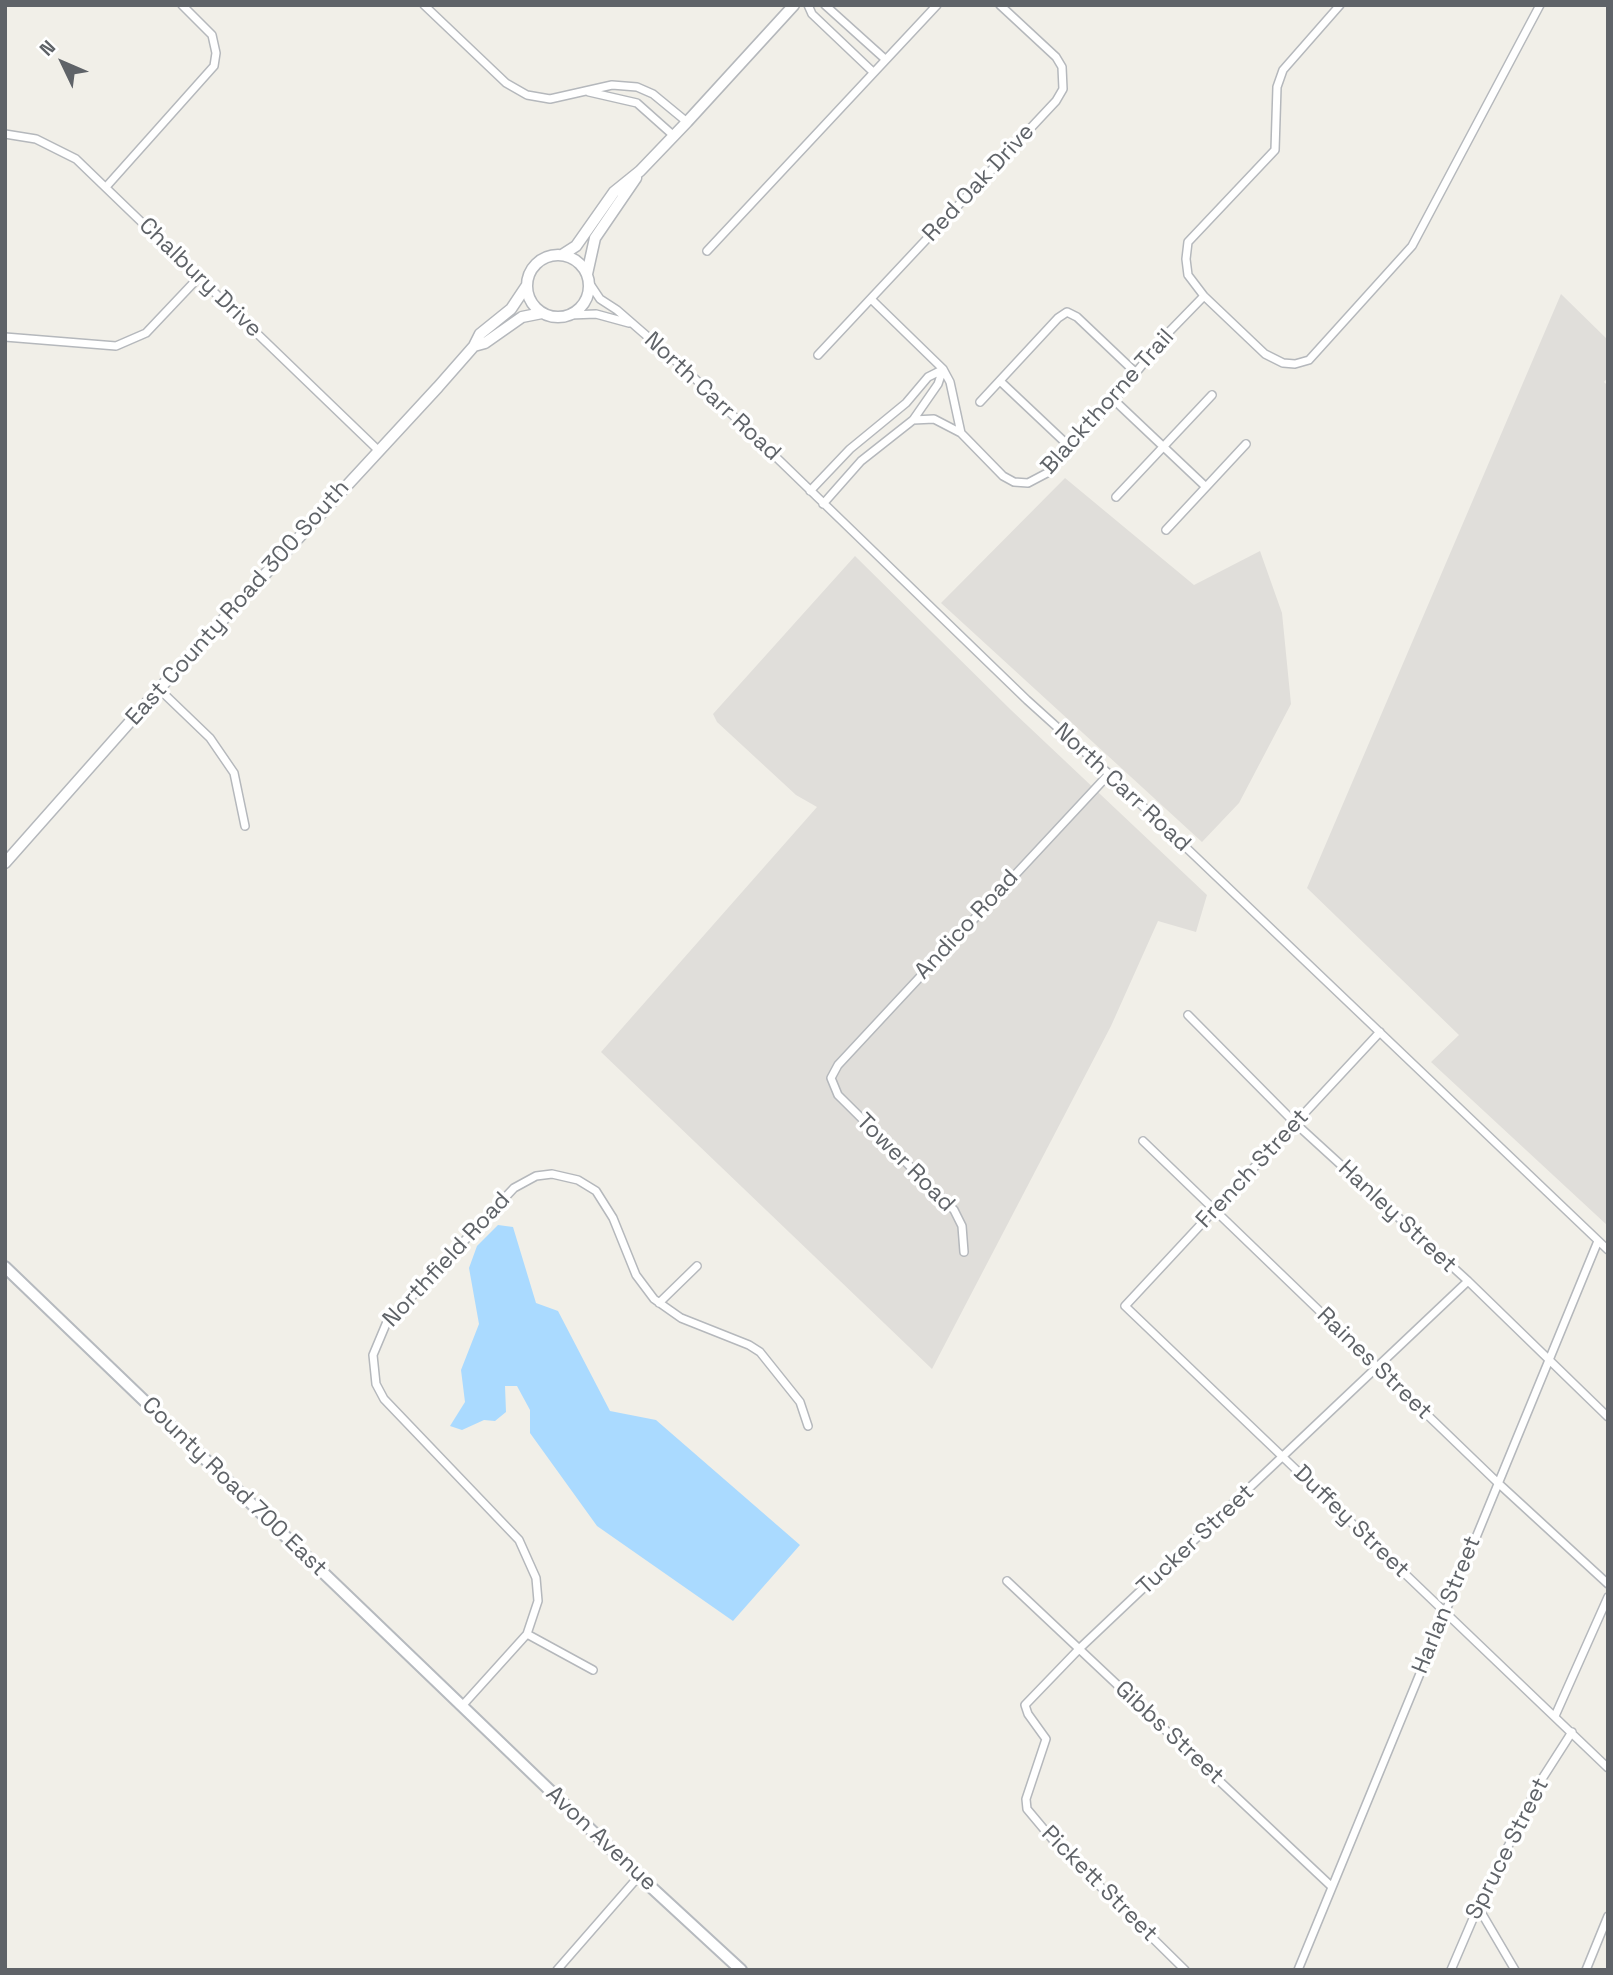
<!DOCTYPE html>
<html>
<head>
<meta charset="utf-8">
<style>
	body { margin:0 }
	#map { position:relative; width:1613px; height:1975px; overflow:hidden; background:#f1efe8; font-family:"Space Grotesk",sans-serif }
	canvas { display:block }
	.frame { position:absolute; inset:0; border:7px solid #5f6368; pointer-events:none }
	.north { position:absolute; left:28px; top:28px; width:70px; height:70px; -webkit-text-stroke:5px #fff; paint-order:stroke; rotate:314deg; font-size:19px; font-weight:700; line-height:28px; text-align:center; color:#5f6368 }
	.north::after { content:''; display:block; margin:auto; width:24px; height:32px; background:#5f6368; clip-path:polygon(50% 0,100% 100%,50% 72%,0 100%) }
</style>
</head>
<body>
<div id="map">
<canvas width="1613" height="1975"></canvas>
<div class="frame"></div>
<div class="north">N</div>
</div>
<script>
const ctx = document.querySelector('canvas').getContext('2d');
ctx.lineJoin = 'round';
function fillPath(path, color) { ctx.fillStyle = color; ctx.fill(path, 'evenodd'); }
const poly = rows => new Path2D(rows.map(r => 'M' + r).join(''));
function strokePath(path, color, width, dash) { ctx.strokeStyle = color; ctx.lineWidth = width; ctx.lineCap = dash ? 'butt' : 'round'; ctx.setLineDash(dash || []); ctx.stroke(path); }
function write(font, color, halo, rows, align = 'center') {
  ctx.font = font + ' "Space Grotesk",sans-serif'; ctx.lineWidth = 7; ctx.setLineDash([]); ctx.textBaseline = 'middle'; ctx.strokeStyle = halo; ctx.fillStyle = color; for (const [text, x, y, turn = 0] of rows) {
    ctx.save(); ctx.translate(x, y); ctx.rotate((+turn || 0) * Math.PI / 180); ctx.textAlign = isNaN(turn) ? turn : align; if (halo) ctx.strokeText(text, 0, 0); ctx.fillText(text, 0, 0); ctx.restore();
  }
}
fillPath(poly([
	[1561,294,1608,340,1608,377,1604,382,1608,386,1608,1226,1431,1062,1459,1035,1307,888],
	[1065,478,1194,585,1260,551,1282,613,1291,704,1239,803,1202,842,941,603],
	[855,556,1011,710,1207,895,1196,932,1158,921,1111,1026,932,1369,601,1052,817,807,796,795,717,722,713,714]
]), '#e0deda');
fillPath(poly([
	[498,1225,513,1227,536,1303,558,1311,610,1411,656,1420,800,1545,733,1621,597,1526,530,1433,530,1410,517,1386,505,1386,506,1412,495,1421,484,1420,462,1430,450,1426,465,1402,461,1370,479,1324,469,1268,477,1246]
]), '#aadaff');
const minor = poly([
	[424,5,506,83,527,95,550,99,612,85,637,87,653,94,687,122],
	[808,5,812,14,873,72],
	[825,5,885,59],
	[1340,5,1283,70,1277,87,1275,150,1188,242,1186,259,1188,275,1204,296,1265,354,1283,363,1295,364,1309,360,1412,246,1540,5],
	[589,92,637,103,674,136],
	[5,134,36,139,76,159,378,450],
	[106,187,214,66,216,53,212,35,182,5],
	[707,251,937,5],
	[590,284,600,299,617,310,686,370,1027,700,1109,774,1608,1250],
	[871,299,943,369,950,382,961,433,1003,476,1014,482,1028,483,1047,473,1114,400,1167,334,1204,296],
	[570,315,596,314,629,323],
	[5,337,116,346,146,333,199,277],
	[818,355,1056,101,1063,89,1062,67,1056,57,1000,5],
	[1000,381,1071,448],
	[1114,400,1206,487],
	[980,402,1058,318,1067,312,1077,317,1136,373],
	[913,420,934,419,961,433],
	[810,491,850,449,906,403,928,377,942,370],
	[1116,497,1212,395],
	[823,504,861,461,913,420,938,384,943,369],
	[1166,530,1246,444],
	[159,689,210,738,234,773,245,826],
	[1188,1015,1295,1123,1468,1281,1608,1417],
	[1380,1032,1125,1306,1608,1768],
	[1143,1141,1497,1482,1608,1584],
	[964,1252,962,1226,954,1210,838,1095,831,1078,838,1065,1109,774],
	[659,1303,697,1266],
	[1007,1581,1331,1886],
	[527,1634,593,1670],
	[462,1706,527,1634,538,1601,536,1578,519,1540,384,1399,376,1384,373,1355,386,1324,514,1188,536,1176,552,1174,578,1180,596,1191,613,1218,636,1275,654,1299,681,1318,749,1345,760,1352,800,1402,808,1426],
	[1555,1716,1608,1597],
	[1478,1907,1515,1970],
	[557,1970,639,1876],
	[1185,1970,1053,1840,1027,1809,1026,1799,1046,1739,1028,1714,1025,1705,1080,1648,1468,1281],
	[1298,1970,1598,1241],
	[1451,1970,1478,1907,1540,1782,1572,1732],
	[1586,1970,1608,1916]
]);
const tertiary = poly([
	'527 286a31 31 0 1 1 62 0a31 31 0 1 1-62 0Z',
	[562,255,576,246,614,192,640,171,687,122,794,5],
	[587,274,595,238,636,178],
	[474,346,485,343,522,317,542,313],
	[5,863,159,689,438,387,474,346,480,334,511,309,527,285]
]);
const secondary = poly([
	[5,1267,639,1876,741,1970]
]);
strokePath(minor, '#b5b8bc', 10);
strokePath(tertiary, '#b5b8bc', 13);
strokePath(secondary, '#b6babf', 14);
strokePath(minor, '#fff', 7);
strokePath(tertiary, '#fff', 10);
strokePath(secondary, '#fff', 10);
write('23px', '#5f6368', '#fff', [
	["Red Oak Drive",979,183,-47],
	["Chalbury Drive",200,278,44],
	["North Carr Road",712,397,43],
	["Blackthorne Trail",1108,402,-48],
	["East County Road 300 South",238,603,-48],
	["North Carr Road",1122,788,43],
	["Andico Road",967,925,-47],
	["Tower Road",905,1163,45],
	["French Street",1253,1169,-47],
	["Hanley Street",1397,1217,43],
	["Northfield Road",447,1260,-47],
	["Raines Street",1374,1364,44],
	["County Road 700 East",234,1487,44],
	["Duffey Street",1351,1522,44],
	["Tucker Street",1196,1540,-43],
	["Harlan Street",1447,1605,-68],
	["Gibbs Street",1169,1733,43],
	["Avon Avenue",601,1839,43],
	["Spruce Street",1508,1849,-63],
	["Pickett Street",1099,1884,45]
]);
</script>
</body>
</html>
